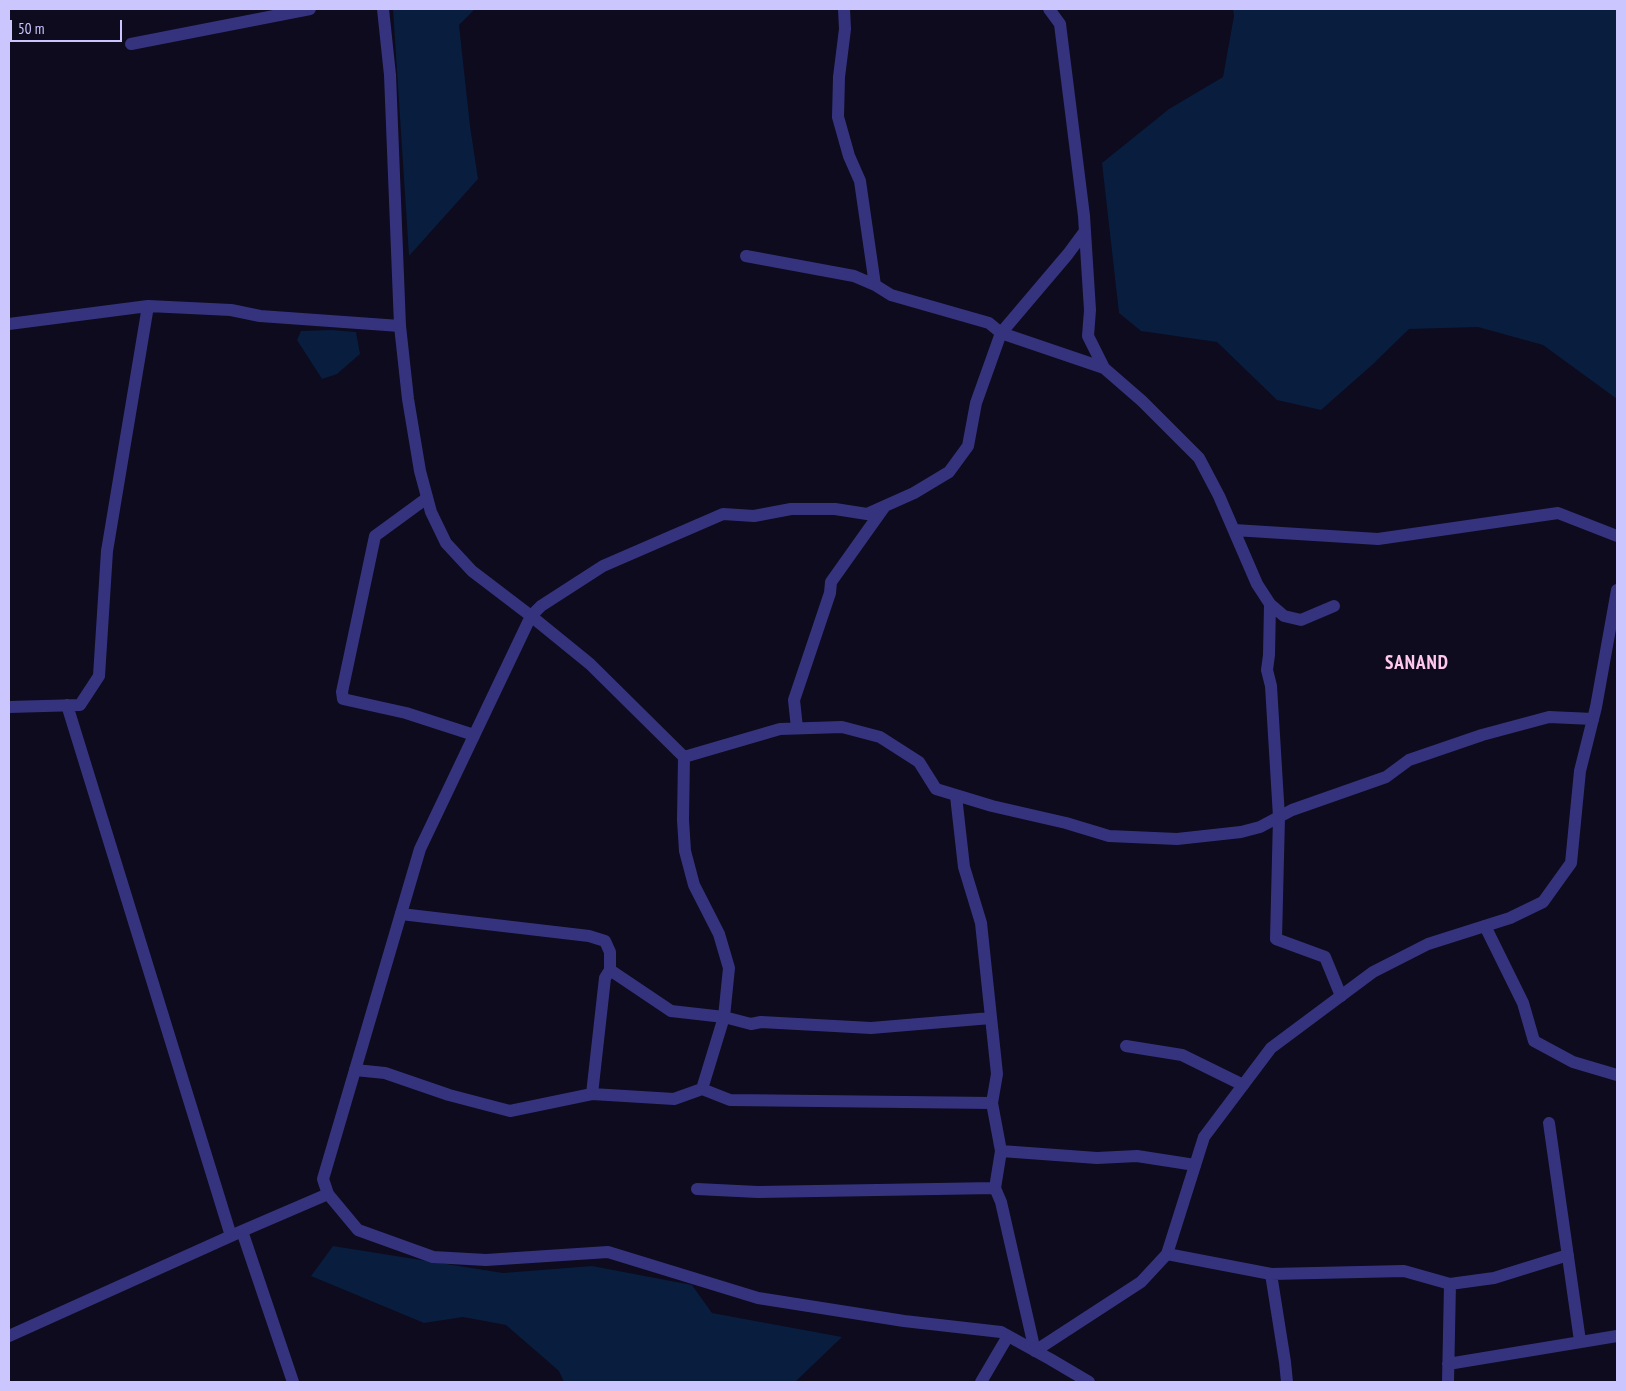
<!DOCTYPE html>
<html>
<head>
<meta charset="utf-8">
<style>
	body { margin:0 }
	#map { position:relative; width:1626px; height:1391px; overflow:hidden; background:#0d0b1d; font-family:"PT Sans Narrow",sans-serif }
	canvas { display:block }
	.frame { position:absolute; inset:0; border:10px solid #ccc6ff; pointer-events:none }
	.scale { position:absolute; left:10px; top:20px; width:112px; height:22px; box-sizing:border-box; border:2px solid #ccc6ff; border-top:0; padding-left:6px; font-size:15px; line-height:18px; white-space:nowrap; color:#ccc6ff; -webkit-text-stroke:4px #0d0b1d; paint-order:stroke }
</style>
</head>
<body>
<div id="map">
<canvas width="1626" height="1391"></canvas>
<div class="frame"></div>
<div class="scale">50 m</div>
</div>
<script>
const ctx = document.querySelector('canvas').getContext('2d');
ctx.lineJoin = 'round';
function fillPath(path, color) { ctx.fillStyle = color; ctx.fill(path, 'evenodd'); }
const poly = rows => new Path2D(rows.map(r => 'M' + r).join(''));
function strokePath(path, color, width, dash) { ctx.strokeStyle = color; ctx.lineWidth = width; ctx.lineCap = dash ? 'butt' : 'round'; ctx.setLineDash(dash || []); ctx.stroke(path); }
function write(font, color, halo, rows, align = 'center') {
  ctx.font = font + ' "PT Sans Narrow",sans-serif'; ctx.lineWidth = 4.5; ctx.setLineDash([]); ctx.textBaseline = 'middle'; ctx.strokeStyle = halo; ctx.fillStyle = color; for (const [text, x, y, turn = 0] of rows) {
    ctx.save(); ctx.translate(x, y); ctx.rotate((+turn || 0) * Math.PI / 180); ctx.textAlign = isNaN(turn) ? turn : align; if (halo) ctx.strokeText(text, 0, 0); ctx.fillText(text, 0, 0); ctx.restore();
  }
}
fillPath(poly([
	[393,9,475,9,459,25,470,126,478,179,409,256],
	[1233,9,1617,9,1617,399,1543,345,1478,327,1409,329,1372,365,1321,410,1277,400,1217,342,1141,331,1119,313,1102,163,1169,109,1223,77,1234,16],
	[332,330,356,332,360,354,337,374,322,379,297,340,301,331],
	[333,1246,503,1273,592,1266,692,1285,712,1313,842,1337,795,1382,564,1382,559,1371,506,1325,463,1317,424,1323,311,1276]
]), '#091d3e');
strokePath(poly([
	[844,9,845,29,839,77,838,117,849,156,860,181,875,285,891,295,989,323,1001,333,1104,368],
	[1049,9,1060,24,1084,216,1090,310,1088,336,1104,368,1142,401,1199,458,1219,496,1257,584,1270,604,1284,616,1301,620,1334,606],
	[131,44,310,9],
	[746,256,854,276,875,285],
	[148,306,231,310,260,316,400,326],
	[9,324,148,306,107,551,99,676,80,705,9,707],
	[427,498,375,536,342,692,343,699,406,713,474,735],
	[1234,530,1378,539,1558,513,1617,536],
	[1270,604,1269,655,1267,670,1271,686,1279,817,1276,939,1325,957,1341,996],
	[67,705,231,1236],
	[797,728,794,700,830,593,831,582,885,506],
	[684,757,780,729,842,727,880,737,919,762,936,789,992,806,1066,823,1109,836,1177,839,1241,832,1260,827,1292,810,1386,777,1409,760,1482,735,1549,717,1593,719],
	[956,796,964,867,981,923,997,1074,992,1103,1001,1151,995,1188,1001,1202,1035,1351],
	[401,914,589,936,605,941,610,952,610,970,605,978,592,1094],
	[1485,926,1523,1003,1534,1041,1573,1062,1617,1075],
	[610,970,671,1011,724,1017,751,1024,761,1022,871,1028,991,1018],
	[1126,1046,1182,1055,1243,1085],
	[355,1070,385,1073,449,1095,510,1111,592,1094,674,1099,702,1089,730,1100,992,1103],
	[702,1089,724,1017,729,968,719,934,694,885,685,851,683,820,684,757,590,664,531,616,541,606,603,566,723,514,754,516,791,509,835,509,867,514,914,493,949,472,968,446,976,403,1001,333,1068,254,1085,231],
	[1549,1123,1580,1341],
	[1001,1151,1097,1158,1137,1156,1195,1165],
	[697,1189,758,1192,995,1188],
	[1167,1254,1271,1274,1404,1271,1450,1284,1494,1278,1568,1255],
	[1271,1274,1285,1362,1287,1382],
	[9,1336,242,1231],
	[1448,1364,1617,1336],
	[293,1382,242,1231,328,1194],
	[1448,1382,1450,1284]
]), '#35337e', 12);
strokePath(poly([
	[383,9,390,75,400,326,408,399,420,471,431,512,446,543,472,571,531,616,420,849,323,1179,328,1194,358,1230,433,1257,486,1260,608,1252,758,1298,904,1321,1001,1332,1050,1359,1089,1382],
	[1035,1351,1141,1282,1167,1254,1204,1137,1271,1048,1373,972,1428,944,1510,918,1543,902,1571,863,1580,771,1596,707,1617,590],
	[981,1382,1008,1336]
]), '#35337e', 12);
ctx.letterSpacing = '1px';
write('bold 19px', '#ffc8ec', '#0d0b1d', [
	["SANAND",1417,664]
]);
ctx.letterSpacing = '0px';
</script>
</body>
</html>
